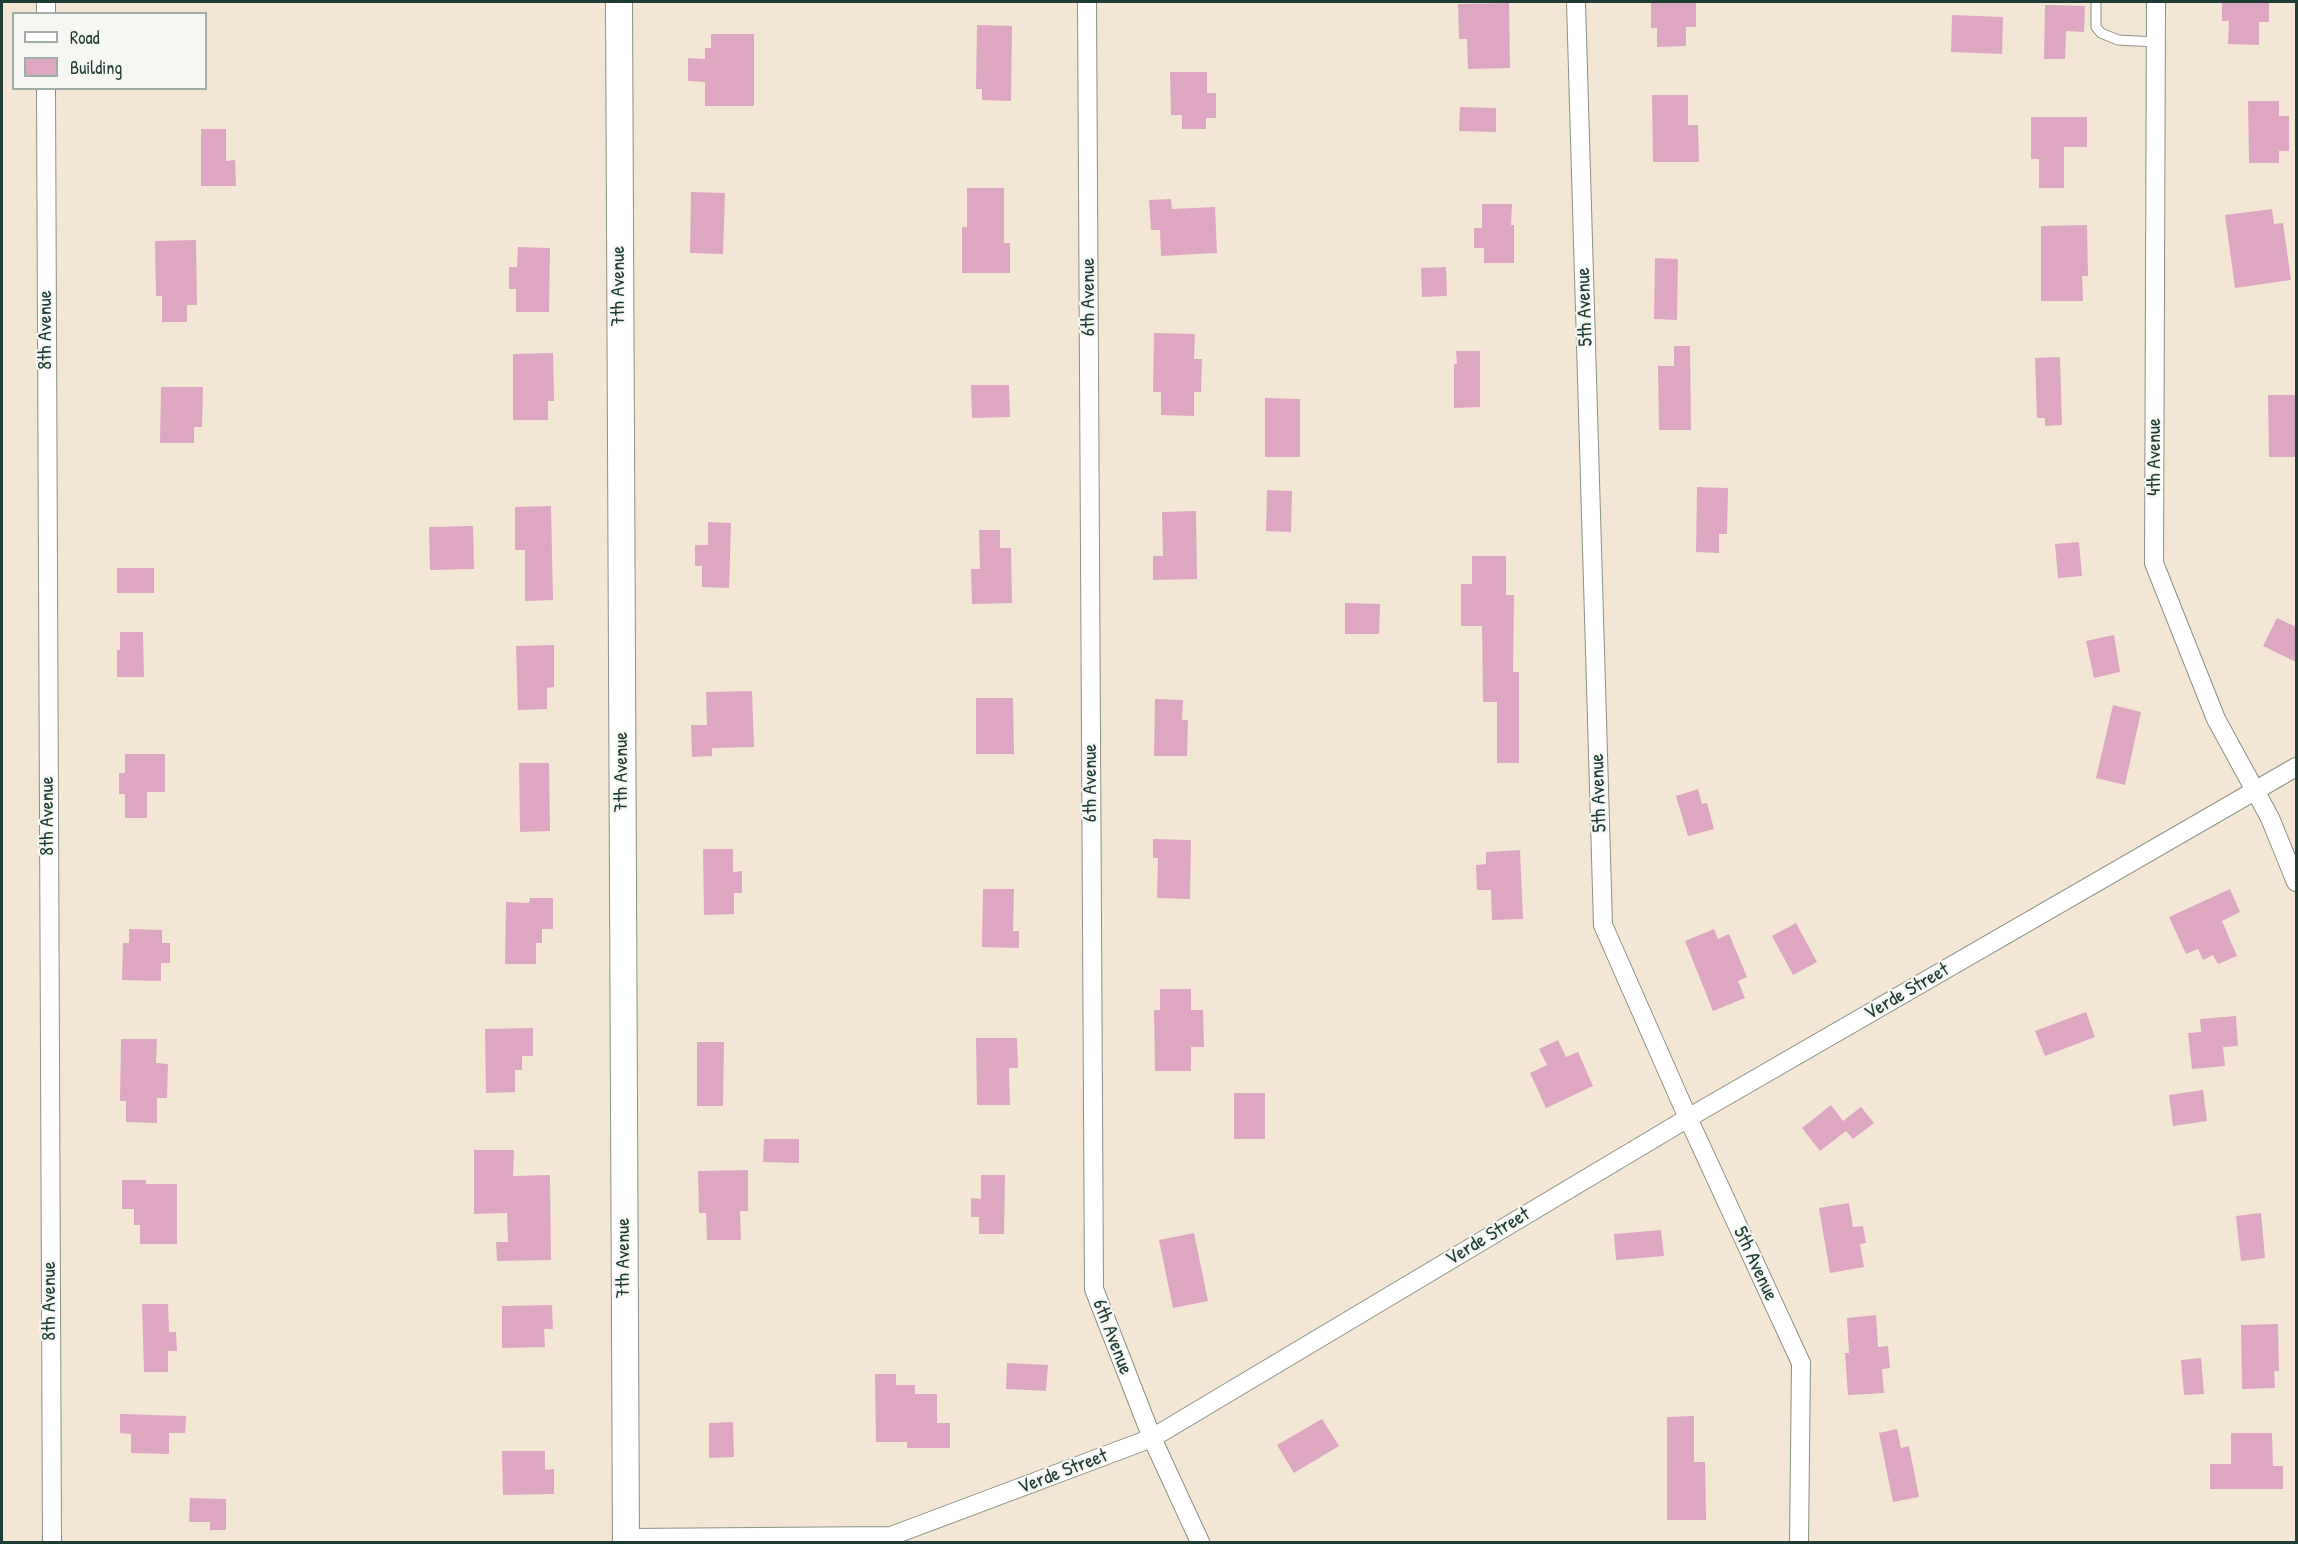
<!DOCTYPE html>
<html>
<head>
<meta charset="utf-8">
<style>
	body { margin:0 }
	#map { position:relative; width:2298px; height:1544px; overflow:hidden; background:#f4e6d4; font-family:"Patrick Hand",sans-serif }
	canvas { display:block }
	.frame { position:absolute; inset:0; border:3px solid #1f3d34; pointer-events:none }
	.legend { position:absolute; left:12px; top:12px; width:195px; height:78px; box-sizing:border-box; background:#f6f6f2; border:2px solid #a0aca6; margin:0; padding:8px 10px; list-style:none; font-size:18px; color:#1f3d34 }
	.legend li { display:flex; align-items:center; gap:12px; height:30px }
	.legend b { width:30px; border:2px solid #a0aca6 }
</style>
</head>
<body>
<div id="map">
<canvas width="2298" height="1544"></canvas>
<div class="frame"></div>
<ul class="legend">
<li><b style="height:8px;background:#fff"></b>Road</li>
<li><b style="height:16px;background:#dda7c2"></b>Building</li>
</ul>
</div>
<script>
const ctx = document.querySelector('canvas').getContext('2d');
ctx.lineJoin = 'round';
function fillPath(path, color) { ctx.fillStyle = color; ctx.fill(path, 'evenodd'); }
const poly = rows => new Path2D(rows.map(r => 'M' + r).join(''));
function strokePath(path, color, width, dash) { ctx.strokeStyle = color; ctx.lineWidth = width; ctx.lineCap = dash ? 'butt' : 'round'; ctx.setLineDash(dash || []); ctx.stroke(path); }
function write(font, color, halo, rows, align = 'center') {
  ctx.font = font + ' "Patrick Hand",sans-serif'; ctx.lineWidth = 4.5; ctx.setLineDash([]); ctx.textBaseline = 'middle'; ctx.strokeStyle = halo; ctx.fillStyle = color; for (const [text, x, y, turn = 0] of rows) {
    ctx.save(); ctx.translate(x, y); ctx.rotate((+turn || 0) * Math.PI / 180); ctx.textAlign = isNaN(turn) ? turn : align; if (halo) ctx.strokeText(text, 0, 0); ctx.fillText(text, 0, 0); ctx.restore();
  }
}
fillPath(poly([
	[1651,2,1696,2,1696,27,1686,27,1686,46,1657,47,1657,28,1651,28],
	[2222,2,2269,2,2269,22,2259,22,2259,45,2228,44,2229,21,2222,21],
	[1509,3,1510,68,1468,69,1467,39,1459,39,1458,4],
	[2045,5,2085,6,2084,32,2066,31,2065,59,2044,59],
	[1952,15,2003,17,2002,54,1951,52],
	[977,25,1012,26,1011,101,982,100,982,89,976,89],
	[711,34,754,34,754,106,705,106,705,82,688,81,688,58,705,59,705,48,711,48],
	[1170,72,1207,72,1207,93,1216,93,1216,118,1206,118,1206,129,1182,129,1182,115,1171,115],
	[1652,95,1688,95,1688,125,1698,125,1699,162,1653,162],
	[2248,101,2279,101,2279,116,2289,116,2289,151,2279,151,2279,163,2249,163],
	[1460,107,1496,108,1496,132,1459,131],
	[2031,117,2087,117,2087,147,2064,147,2064,188,2039,188,2039,159,2031,159],
	[201,129,226,129,226,161,235,160,236,186,201,186],
	[967,188,1004,188,1004,243,1010,243,1010,273,962,273,962,227,967,227],
	[691,192,725,193,723,254,690,253],
	[1171,199,1172,209,1215,207,1217,253,1161,256,1160,230,1151,230,1149,200],
	[1482,204,1512,204,1511,225,1514,225,1514,263,1484,263,1484,248,1474,248,1474,228,1482,228],
	[2272,209,2274,224,2283,223,2291,280,2235,288,2225,215],
	[2087,225,2088,276,2082,276,2083,301,2041,301,2041,226],
	[196,240,197,305,187,305,187,322,162,322,162,296,156,296,155,241],
	[518,247,550,248,549,312,516,312,516,289,509,289,509,267,517,267],
	[1655,258,1678,259,1677,320,1654,319],
	[1446,267,1447,296,1422,297,1421,268],
	[1154,333,1195,334,1194,359,1202,359,1201,392,1194,392,1194,416,1161,415,1161,392,1153,392],
	[1674,346,1690,346,1691,430,1659,430,1658,366,1674,366],
	[1456,351,1480,351,1480,407,1454,408,1454,364,1457,364],
	[553,353,554,401,548,401,548,420,513,420,513,354],
	[2060,357,2062,425,2045,426,2045,418,2037,418,2035,358],
	[971,385,1009,385,1010,417,972,418],
	[161,387,203,387,202,427,194,427,194,443,160,443],
	[2268,395,2296,395,2296,457,2269,457],
	[1265,398,1300,399,1300,457,1265,457],
	[1697,487,1728,488,1727,534,1719,534,1719,553,1696,552],
	[1267,490,1292,491,1291,532,1266,531],
	[551,506,553,600,525,601,525,550,515,550,515,507],
	[1196,511,1197,579,1153,580,1153,556,1163,556,1162,512],
	[708,522,731,523,729,588,702,587,702,566,695,566,695,545,708,545],
	[473,526,474,569,430,570,429,527],
	[979,530,1000,530,1000,548,1011,548,1012,603,972,604,971,569,980,569],
	[2079,542,2082,576,2058,578,2055,544],
	[1472,556,1506,556,1506,595,1514,595,1513,672,1519,672,1519,763,1497,763,1497,702,1483,702,1482,626,1461,626,1461,584,1472,584],
	[117,568,154,568,154,593,117,593],
	[1345,603,1380,604,1379,634,1345,634],
	[2277,618,2296,627,2296,662,2263,646],
	[120,632,143,632,144,677,117,677,117,650,120,650],
	[2114,635,2120,672,2094,678,2086,641],
	[554,645,554,687,547,688,547,709,518,710,516,646],
	[752,691,754,747,712,748,712,756,692,757,691,725,707,725,706,692],
	[976,698,1013,698,1014,754,976,754],
	[1155,699,1183,700,1182,720,1188,720,1187,756,1154,756],
	[2113,705,2141,712,2125,785,2096,778],
	[125,754,165,754,165,792,147,792,147,818,125,818,125,794,119,794,119,773,125,773],
	[519,763,549,763,550,831,520,832],
	[1698,789,1702,804,1707,803,1714,829,1688,836,1676,796],
	[1153,839,1191,840,1190,899,1157,898,1158,858,1153,858],
	[703,849,733,849,733,872,742,871,742,893,734,893,734,914,704,915],
	[1520,850,1523,919,1492,920,1491,890,1477,890,1476,865,1486,864,1486,852],
	[983,889,1014,889,1013,931,1019,931,1019,948,982,947],
	[2230,889,2240,912,2222,921,2237,956,2218,964,2213,955,2203,960,2198,949,2186,954,2169,917],
	[530,898,553,898,553,929,542,929,542,943,536,943,536,964,505,964,506,902,529,903],
	[1796,923,1817,962,1793,975,1772,936],
	[129,929,162,930,162,943,170,943,170,963,161,963,161,981,122,980,123,943,129,943],
	[1714,929,1718,939,1729,934,1747,977,1738,981,1745,998,1713,1011,1685,941],
	[1160,989,1191,989,1191,1010,1203,1010,1204,1047,1191,1047,1191,1071,1155,1071,1154,1010,1160,1010],
	[2086,1012,2095,1037,2045,1056,2035,1031],
	[2236,1016,2238,1046,2223,1047,2225,1066,2192,1069,2188,1033,2201,1032,2200,1019],
	[533,1028,533,1056,522,1056,522,1070,515,1070,515,1092,486,1093,485,1029],
	[976,1038,1017,1038,1018,1068,1009,1068,1010,1105,977,1105],
	[121,1039,157,1039,156,1063,168,1064,167,1098,157,1098,157,1123,126,1122,126,1101,120,1101],
	[1558,1040,1566,1057,1578,1052,1593,1086,1546,1108,1530,1073,1547,1065,1539,1049],
	[697,1042,724,1042,723,1106,697,1106],
	[2203,1090,2207,1121,2173,1126,2169,1095],
	[1234,1093,1265,1093,1265,1139,1234,1139],
	[1831,1105,1843,1121,1861,1107,1874,1123,1853,1139,1846,1131,1820,1151,1802,1128],
	[764,1139,799,1139,799,1163,763,1162],
	[474,1150,514,1150,513,1176,550,1175,551,1260,497,1261,496,1242,508,1242,507,1213,474,1214],
	[748,1170,748,1211,740,1211,741,1240,707,1240,706,1213,699,1213,698,1171],
	[981,1175,1005,1175,1004,1234,979,1234,979,1217,971,1217,971,1198,981,1199],
	[122,1180,146,1180,146,1184,177,1184,177,1244,140,1244,140,1225,134,1225,134,1209,122,1209],
	[1849,1203,1853,1227,1863,1226,1866,1243,1860,1244,1864,1267,1830,1273,1819,1208],
	[2261,1213,2265,1258,2241,1261,2236,1216],
	[1661,1230,1664,1256,1616,1260,1614,1234],
	[1194,1233,1208,1301,1173,1308,1159,1240],
	[142,1304,168,1304,169,1332,176,1332,177,1351,168,1351,168,1372,144,1372],
	[552,1305,553,1329,544,1329,545,1347,502,1348,502,1306],
	[1876,1315,1878,1347,1888,1346,1890,1368,1882,1369,1884,1393,1848,1395,1845,1353,1849,1353,1847,1318],
	[2278,1324,2279,1371,2274,1371,2275,1388,2242,1389,2241,1325],
	[2201,1358,2204,1394,2184,1395,2181,1360],
	[1007,1363,1048,1365,1046,1391,1006,1389],
	[875,1374,896,1374,896,1385,915,1385,915,1394,937,1394,937,1423,950,1423,950,1448,907,1448,907,1442,876,1442],
	[120,1414,186,1416,185,1433,169,1433,169,1454,131,1453,131,1434,120,1433],
	[1694,1416,1694,1462,1705,1462,1706,1520,1667,1520,1667,1417],
	[1322,1419,1339,1446,1294,1473,1277,1445],
	[733,1422,734,1457,709,1458,709,1423],
	[1897,1429,1901,1448,1909,1446,1919,1497,1893,1502,1879,1433],
	[2231,1433,2272,1433,2273,1466,2283,1466,2283,1489,2210,1489,2210,1464,2231,1464],
	[502,1451,545,1451,545,1470,554,1469,554,1494,503,1495],
	[190,1498,226,1499,226,1530,210,1530,210,1522,189,1522]
]), '#dda7c2');
const lane = poly([
	[2096,2,2096,27,2101,33,2118,40,2156,42]
]);
const street = poly([
	[1087,2,1094,1289,1152,1438,1200,1542],
	[1576,2,1603,925,1688,1118,1801,1363,1799,1542],
	[2156,2,2154,563,2216,719,2270,818,2296,882],
	[46,14,46,2],
	[46,88,52,1542],
	[626,1538,891,1536,1152,1438,1688,1118,2296,767]
]);
const secondary = poly([
	[619,2,626,1542]
]);
strokePath(lane, '#8a9284', 11);
strokePath(street, '#8a9284', 20);
strokePath(secondary, '#8a9284', 28);
strokePath(lane, '#fff', 9);
strokePath(street, '#fff', 18);
strokePath(secondary, '#fff', 26);
write('20px', '#1f3d34', '#f6f6f2', [
	["7th Avenue",619,286,-90],
	["6th Avenue",1089,297,-90],
	["5th Avenue",1585,307,-92],
	["8th Avenue",46,330,-90],
	["4th Avenue",2155,457,-90],
	["7th Avenue",622,772,-90],
	["6th Avenue",1091,783,-90],
	["5th Avenue",1599,793,-92],
	["8th Avenue",48,816,-90],
	["Verde Street",1907,992,-30],
	["Verde Street",1488,1237,-31],
	["7th Avenue",624,1258,-90],
	["5th Avenue",1755,1264,65],
	["8th Avenue",50,1301,-90],
	["6th Avenue",1112,1337,69],
	["Verde Street",1063,1472,-21]
]);
</script>
</body>
</html>
